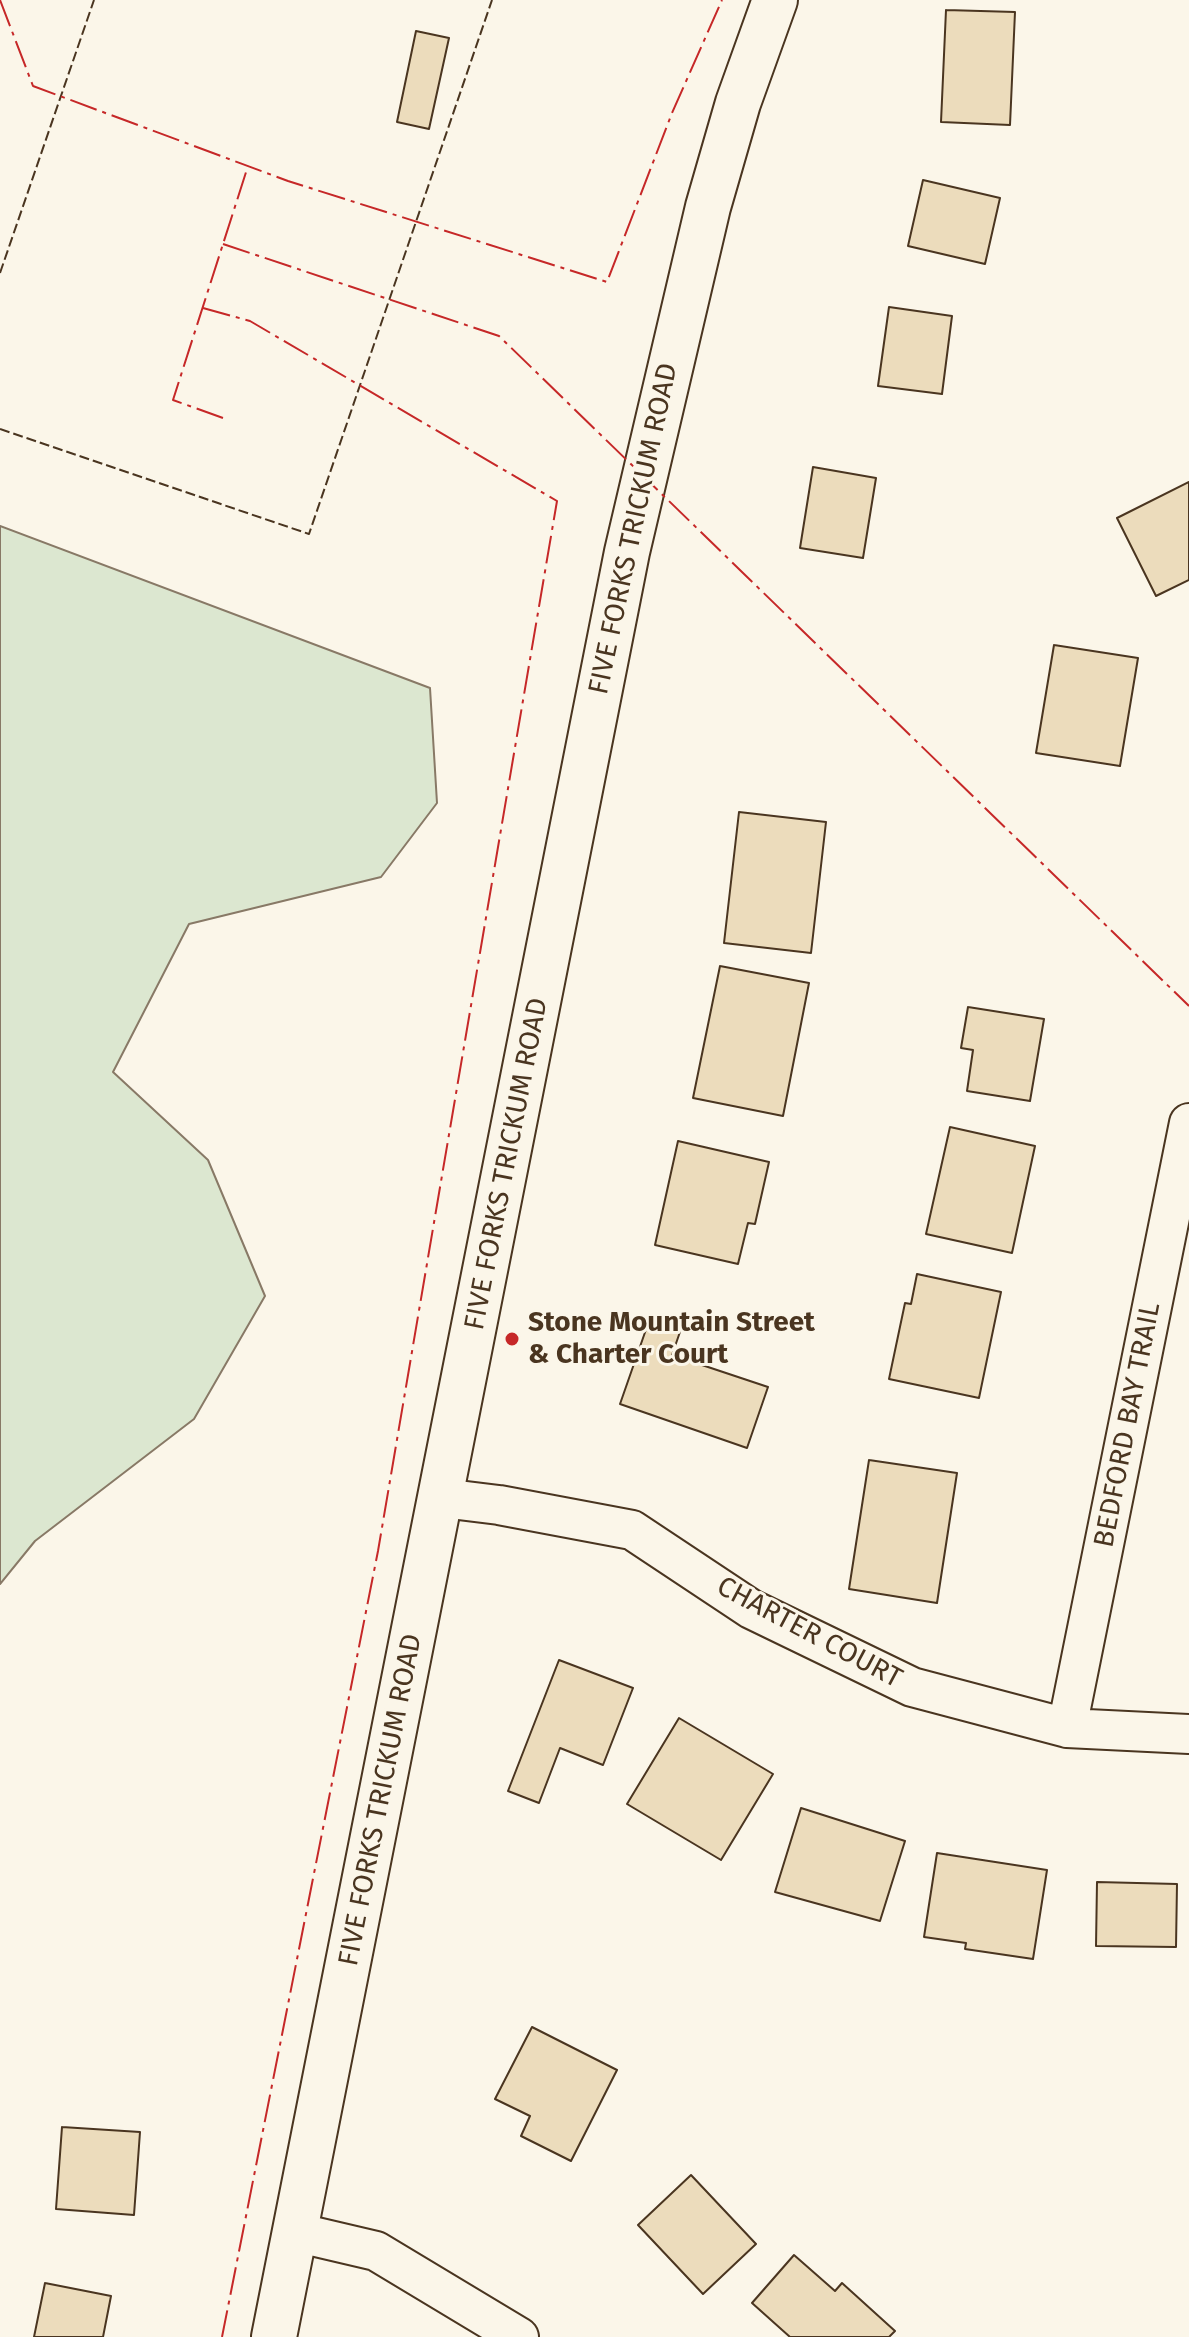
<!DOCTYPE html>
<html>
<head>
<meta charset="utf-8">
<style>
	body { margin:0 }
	canvas { display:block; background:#fbf6e9 }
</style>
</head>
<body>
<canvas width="1189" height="2337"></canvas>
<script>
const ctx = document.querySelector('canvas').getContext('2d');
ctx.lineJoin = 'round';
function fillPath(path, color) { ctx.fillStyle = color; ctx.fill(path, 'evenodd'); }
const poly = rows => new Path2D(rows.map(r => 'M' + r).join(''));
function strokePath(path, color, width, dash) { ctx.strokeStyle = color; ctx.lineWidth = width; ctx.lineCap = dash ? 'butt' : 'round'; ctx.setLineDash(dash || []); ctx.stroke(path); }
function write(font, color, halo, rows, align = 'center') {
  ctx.font = font + ' "Fira Sans",sans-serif'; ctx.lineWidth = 6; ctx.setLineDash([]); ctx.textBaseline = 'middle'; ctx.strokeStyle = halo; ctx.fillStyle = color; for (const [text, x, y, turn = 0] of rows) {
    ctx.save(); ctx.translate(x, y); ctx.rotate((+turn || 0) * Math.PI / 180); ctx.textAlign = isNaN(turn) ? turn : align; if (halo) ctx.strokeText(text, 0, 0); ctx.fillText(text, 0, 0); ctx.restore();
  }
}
const green = poly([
	[0,526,430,688,437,803,381,877,189,924,113,1072,208,1160,265,1296,194,1419,35,1541,0,1584,0,526]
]);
fillPath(green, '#dce7d0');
strokePath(green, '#887966', 2);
const building = poly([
	[946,10,1015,12,1010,125,941,122,946,10],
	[416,31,449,38,429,129,397,122,416,31],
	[923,180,1000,198,985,264,908,246,923,180],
	[889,307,952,316,942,394,878,386,889,307],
	[813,467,876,478,863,558,800,548,813,467],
	[1189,482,1189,580,1156,596,1117,518,1189,482],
	[1054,645,1138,658,1120,766,1036,753,1054,645],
	[739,812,826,822,811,953,724,943,739,812],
	[720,966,809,983,783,1116,693,1098,720,966],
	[968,1007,1044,1019,1030,1101,967,1091,973,1050,961,1048,968,1007],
	[950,1127,1035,1146,1012,1253,926,1234,950,1127],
	[678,1141,769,1162,755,1224,748,1223,738,1264,655,1245,678,1141],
	[917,1274,1001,1292,979,1398,889,1379,905,1303,911,1304,917,1274],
	[650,1318,681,1329,672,1355,768,1387,747,1448,620,1404,650,1318],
	[869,1460,957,1473,937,1603,849,1589,869,1460],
	[559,1660,633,1688,603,1765,560,1748,539,1803,508,1791,559,1660],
	[679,1718,773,1774,721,1860,627,1804,679,1718],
	[801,1808,905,1841,880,1921,775,1892,801,1808],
	[937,1853,1047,1870,1033,1959,965,1949,966,1943,924,1937,937,1853],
	[1097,1882,1177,1884,1176,1947,1096,1946,1097,1882],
	[532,2027,617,2070,571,2161,521,2136,530,2116,495,2099,532,2027],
	[62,2127,140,2132,134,2215,56,2209,62,2127],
	[691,2175,756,2244,703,2294,638,2225,691,2175],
	[794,2255,835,2291,842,2283,895,2331,889,2337,790,2337,752,2303,794,2255],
	[45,2283,111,2296,103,2337,34,2337,45,2283]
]);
fillPath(building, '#ecdcbc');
strokePath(building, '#4a3520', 2);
const street = poly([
	[442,1498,499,1505,632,1530,751,1609,912,1687,1067,1728,1189,1734],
	[1067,1728,1189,1123],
	[295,2232,376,2251,519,2337]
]);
const secondary = poly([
	[274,2337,627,552,708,207,738,103,775,0]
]);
strokePath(street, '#4a3520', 42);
strokePath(secondary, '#4a3520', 48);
strokePath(street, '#fbf6e9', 38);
strokePath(secondary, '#fbf6e9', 44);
strokePath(poly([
	[0,273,94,0],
	[0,429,309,534,492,0]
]), '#4a3520', 2, [10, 4]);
strokePath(poly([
	[0,0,33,86,288,181,607,282,672,113,722,0],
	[223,244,499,336,1189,1006],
	[203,308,250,321,557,501,378,1551,222,2337],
	[223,418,173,400,248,166]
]), '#c62828', 2, [28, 6, 4, 6]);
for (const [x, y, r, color] of [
	[512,1339,8,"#c62828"]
]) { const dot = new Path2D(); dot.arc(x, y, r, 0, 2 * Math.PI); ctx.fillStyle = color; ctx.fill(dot); strokePath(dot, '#fbf6e9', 3); }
write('28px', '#4a3520', '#fbf6e9', [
	["FIVE FORKS TRICKUM ROAD",634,529,-78],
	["FIVE FORKS TRICKUM ROAD",507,1164,-79],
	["BEDFORD BAY TRAIL",1128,1425,-79],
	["CHARTER COURT",809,1633,28],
	["FIVE FORKS TRICKUM ROAD",381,1800,-79]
]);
write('bold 28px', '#4a3520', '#fbf6e9', [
	["Stone Mountain Street",528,1323],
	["& Charter Court",528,1355]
], 'left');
</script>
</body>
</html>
